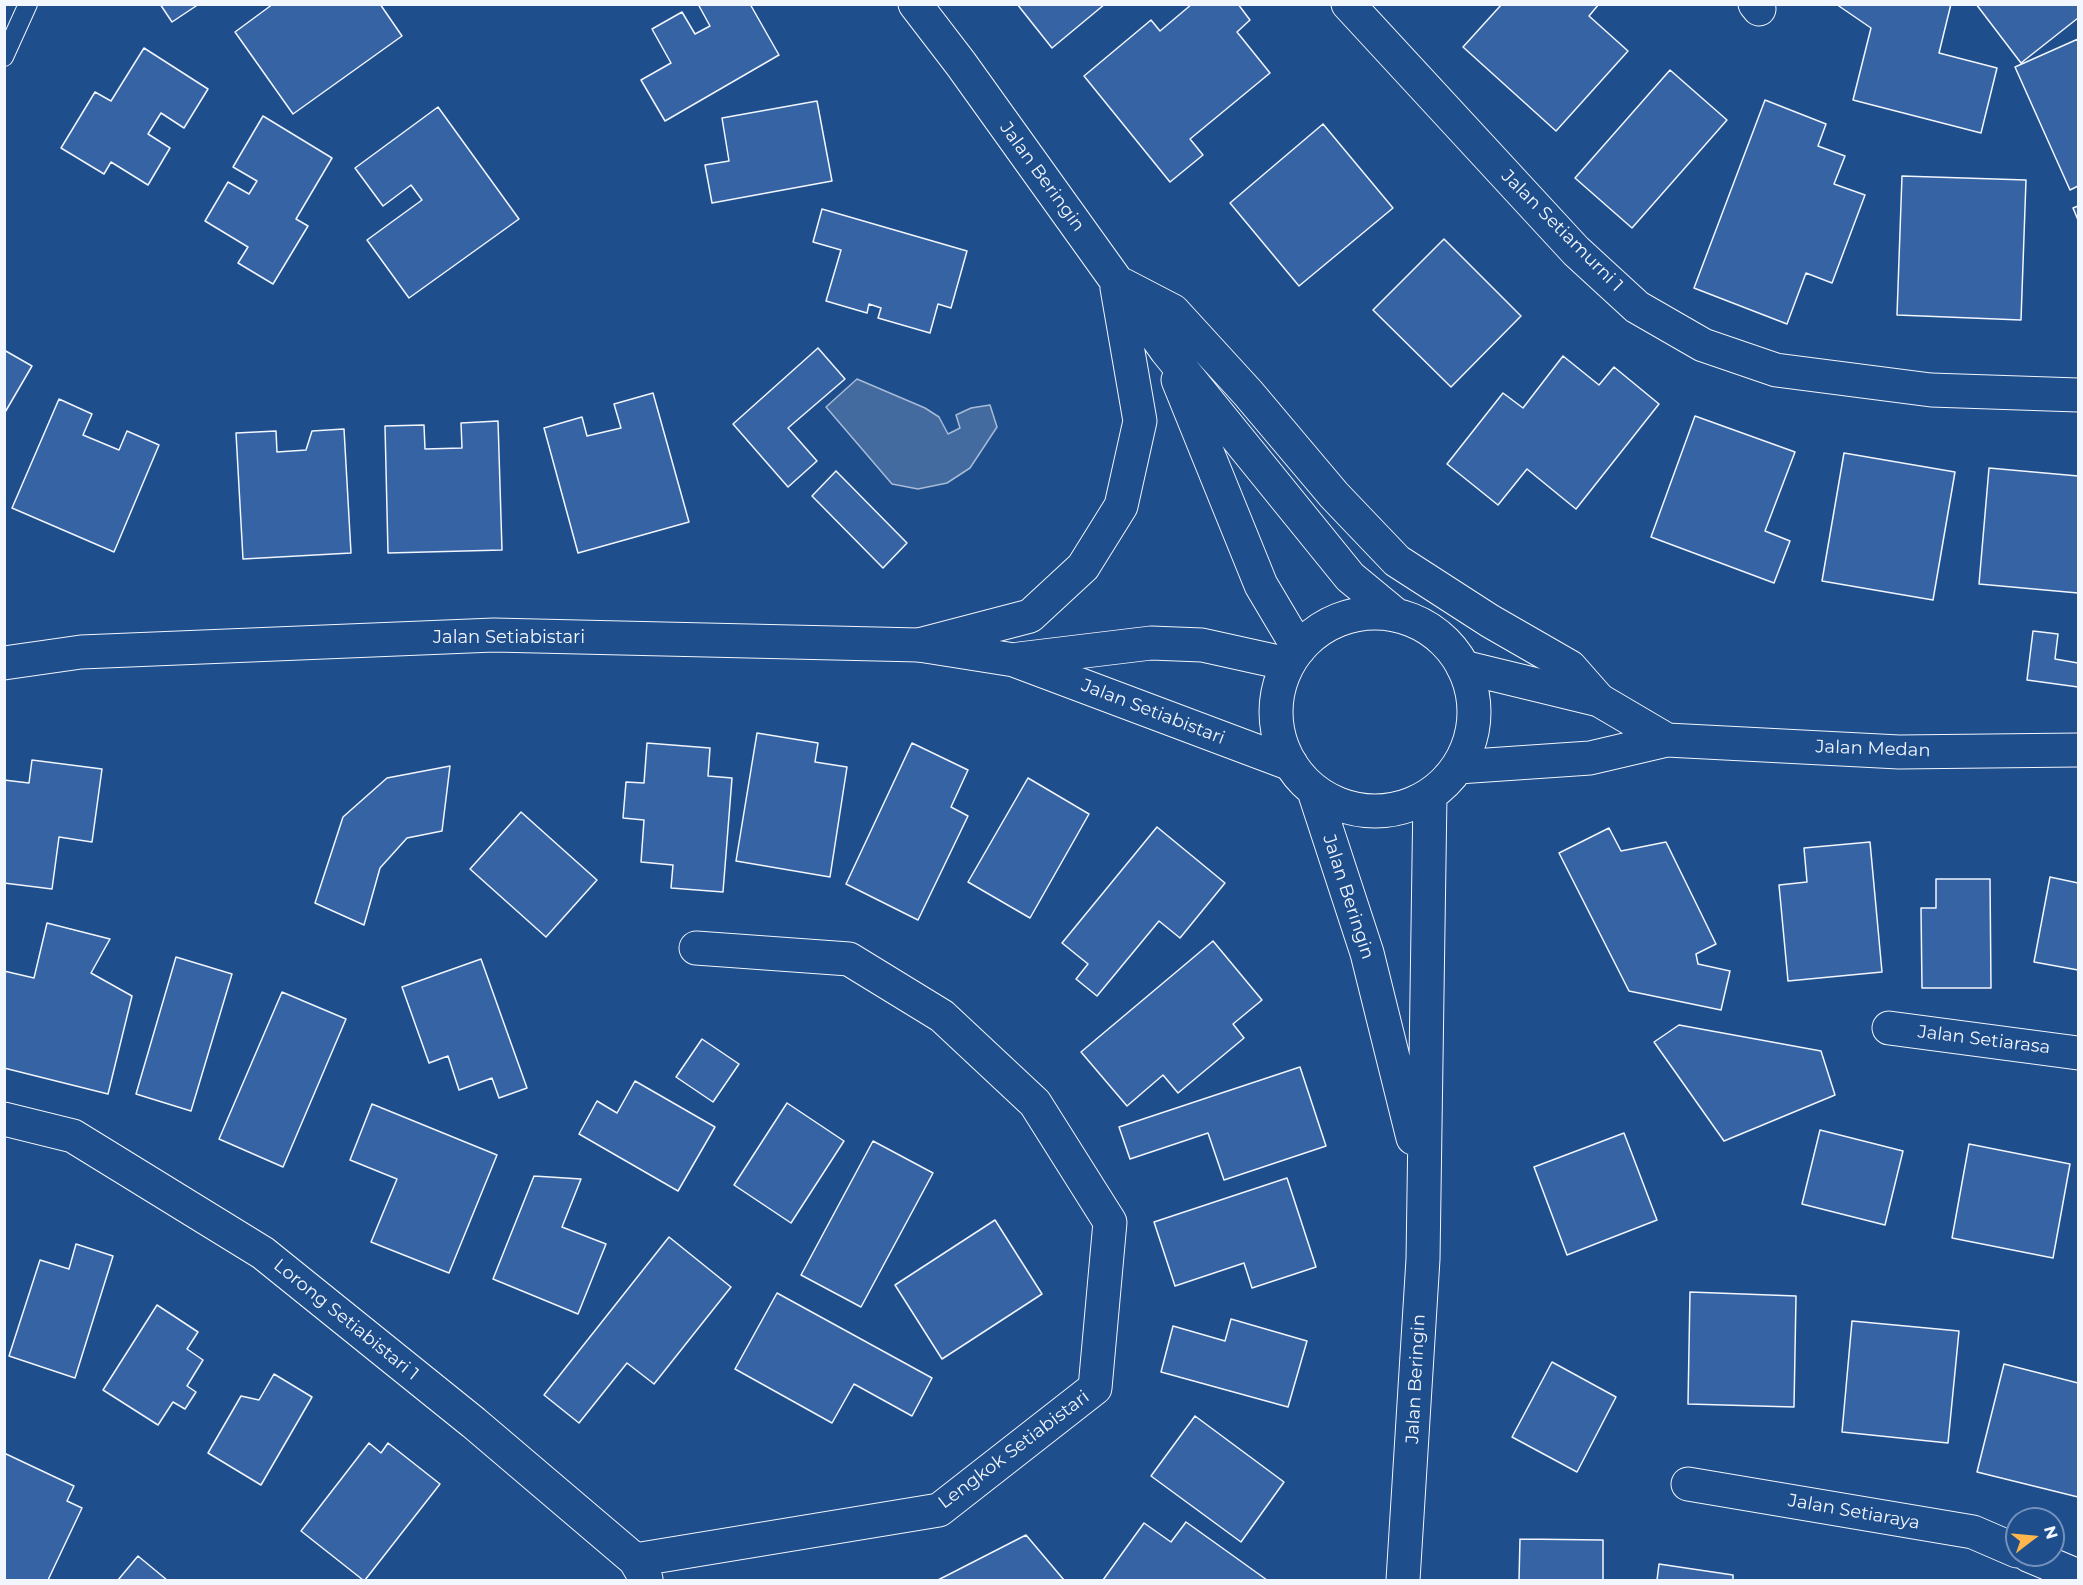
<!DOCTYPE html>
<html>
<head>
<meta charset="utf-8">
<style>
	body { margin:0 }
	#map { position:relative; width:2083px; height:1585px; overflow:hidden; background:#1f4e8c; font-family:Montserrat,sans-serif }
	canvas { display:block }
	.frame { position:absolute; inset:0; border:6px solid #f2f6ff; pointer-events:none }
	.north { position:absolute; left:2005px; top:1507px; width:60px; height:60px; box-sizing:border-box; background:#1f4e8c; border:2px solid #7391ba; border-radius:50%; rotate:74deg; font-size:16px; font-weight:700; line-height:24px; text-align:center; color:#f2f6ff }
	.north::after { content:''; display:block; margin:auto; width:21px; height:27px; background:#ffb74d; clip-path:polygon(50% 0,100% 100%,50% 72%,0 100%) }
</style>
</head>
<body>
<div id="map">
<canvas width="2083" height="1585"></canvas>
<div class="frame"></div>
<div class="north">N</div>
</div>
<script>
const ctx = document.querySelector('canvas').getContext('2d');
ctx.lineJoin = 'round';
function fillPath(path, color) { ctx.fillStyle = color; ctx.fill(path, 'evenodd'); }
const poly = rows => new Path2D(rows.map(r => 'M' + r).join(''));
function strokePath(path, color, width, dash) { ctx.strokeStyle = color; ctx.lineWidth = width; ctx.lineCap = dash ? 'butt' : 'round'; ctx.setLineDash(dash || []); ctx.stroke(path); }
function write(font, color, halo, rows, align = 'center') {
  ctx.font = font + ' Montserrat,sans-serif'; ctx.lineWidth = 4.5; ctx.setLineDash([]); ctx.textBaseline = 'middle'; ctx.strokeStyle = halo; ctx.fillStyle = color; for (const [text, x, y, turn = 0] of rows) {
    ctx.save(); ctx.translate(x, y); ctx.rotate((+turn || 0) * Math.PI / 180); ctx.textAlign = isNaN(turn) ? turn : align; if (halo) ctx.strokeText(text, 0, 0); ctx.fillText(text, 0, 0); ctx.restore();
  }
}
const water = poly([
	[857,379,925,408,939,417,948,434,960,428,956,415,971,408,990,405,997,427,970,468,947,483,918,489,892,484,826,407,857,379]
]);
fillPath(water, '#446ba0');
strokePath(water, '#a8bbd7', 1.5);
const building = poly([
	[160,4,199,4,172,22,160,4],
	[273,4,380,4,402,36,293,114,235,32,273,4],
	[750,4,779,55,665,121,641,80,671,63,652,29,682,12,695,34,710,26,698,4,750,4],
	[1017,4,1105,4,1052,48,1017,4],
	[1192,4,1238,4,1250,20,1237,32,1270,73,1190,139,1203,155,1170,182,1084,76,1151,20,1160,31,1192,4],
	[1502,4,1599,4,1589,16,1628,51,1556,131,1463,47,1502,4],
	[1836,4,1951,4,1939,53,1997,68,1981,133,1853,100,1871,28,1836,4],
	[1976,4,2078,4,2078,18,2021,63,1976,4],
	[2078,39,2078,186,2070,190,2015,67,2078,39],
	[144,48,208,89,184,128,161,113,148,134,170,148,148,185,111,162,104,174,61,148,95,92,111,101,144,48],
	[1670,70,1727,120,1632,228,1575,178,1670,70],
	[1765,100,1826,124,1818,146,1845,156,1834,184,1865,195,1832,283,1806,273,1787,324,1694,288,1765,100],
	[817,101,832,181,712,203,705,165,729,161,722,118,817,101],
	[438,107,519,219,409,298,367,240,422,200,411,185,383,206,355,168,438,107],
	[263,116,332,158,296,219,308,226,273,284,238,263,248,247,205,221,228,182,249,194,257,181,233,167,263,116],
	[1323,124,1393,208,1299,286,1230,203,1323,124],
	[1902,176,2026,180,2021,320,1897,315,1902,176],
	[2078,206,2078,220,2073,208,2078,206],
	[822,209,967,251,951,308,938,304,930,333,878,318,881,308,869,304,867,313,826,301,841,250,813,242,822,209],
	[1444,239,1521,316,1451,387,1373,310,1444,239],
	[818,348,845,379,788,428,817,461,788,487,733,424,818,348],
	[4,350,32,366,4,414,4,350],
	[1563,356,1599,385,1614,367,1659,404,1576,509,1527,469,1498,505,1447,464,1503,393,1523,408,1563,356],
	[653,393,689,522,578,553,544,428,582,417,587,436,621,428,614,404,653,393],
	[59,399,92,414,83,435,119,450,127,431,159,445,114,552,12,508,59,399],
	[1695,416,1795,452,1765,531,1790,541,1774,583,1651,537,1695,416],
	[498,421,502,550,388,553,385,426,424,425,425,449,462,448,461,423,498,421],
	[344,429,351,553,243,559,236,433,276,431,277,452,306,450,312,431,344,429],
	[1844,453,1955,472,1933,600,1822,581,1844,453],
	[1989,468,2078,476,2078,593,1979,584,1989,468],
	[836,471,907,543,883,568,812,496,836,471],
	[2033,631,2058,634,2055,659,2078,663,2078,687,2027,680,2033,631],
	[757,733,818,743,815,762,847,767,830,877,736,861,757,733],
	[647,743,710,748,708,776,732,778,723,892,671,888,673,865,641,862,644,820,623,818,626,782,644,783,647,743],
	[912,743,968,770,951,807,968,816,918,920,846,884,912,743],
	[32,760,102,769,92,842,59,837,52,889,4,883,4,780,29,783,32,760],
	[450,766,442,831,407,838,380,868,364,925,315,903,343,817,387,778,450,766],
	[1028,778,1089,814,1030,918,968,882,1028,778],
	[521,812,597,880,546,937,470,869,521,812],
	[1157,827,1225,883,1180,938,1159,921,1097,996,1076,979,1088,964,1062,943,1157,827],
	[1609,828,1621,851,1666,842,1716,944,1696,954,1698,964,1730,971,1721,1010,1629,991,1559,853,1609,828],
	[1870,842,1882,972,1788,981,1779,885,1807,882,1804,848,1870,842],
	[2050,877,2078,883,2078,970,2034,962,2050,877],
	[1936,879,1990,879,1991,988,1922,988,1921,908,1936,908,1936,879],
	[47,923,110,939,91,973,132,996,108,1094,4,1068,4,971,34,978,47,923],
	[1213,941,1262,1000,1233,1024,1244,1038,1178,1093,1163,1075,1127,1106,1081,1052,1213,941],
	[176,957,232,974,191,1111,136,1094,176,957],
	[481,959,527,1088,499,1098,492,1078,459,1090,448,1056,429,1063,402,987,481,959],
	[282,992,346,1019,283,1167,219,1139,282,992],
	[1679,1025,1821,1051,1835,1095,1724,1141,1654,1042,1679,1025],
	[702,1039,739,1064,713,1102,676,1077,702,1039],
	[1300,1067,1326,1146,1224,1180,1208,1133,1130,1159,1119,1127,1300,1067],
	[635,1081,715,1127,678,1191,579,1134,597,1101,617,1113,635,1081],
	[787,1103,844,1141,791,1223,734,1185,787,1103],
	[372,1104,497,1155,449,1273,371,1242,397,1179,350,1160,372,1104],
	[1820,1130,1903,1151,1885,1225,1802,1204,1820,1130],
	[1624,1133,1657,1220,1567,1255,1534,1167,1624,1133],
	[873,1141,933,1173,861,1307,801,1275,873,1141],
	[1969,1144,2070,1164,2053,1258,1952,1238,1969,1144],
	[534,1176,581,1179,562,1227,606,1244,578,1314,493,1279,534,1176],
	[1287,1178,1316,1267,1252,1288,1244,1263,1175,1286,1154,1222,1287,1178],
	[995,1220,1042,1294,942,1359,895,1285,995,1220],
	[669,1237,731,1287,654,1384,627,1363,579,1423,544,1395,669,1237],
	[76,1244,113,1256,75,1378,9,1356,40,1260,69,1269,76,1244],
	[1690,1292,1796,1296,1794,1407,1688,1404,1690,1292],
	[777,1293,932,1378,912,1416,854,1384,832,1423,735,1369,777,1293],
	[157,1305,198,1332,187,1349,203,1360,187,1386,196,1392,185,1409,173,1402,158,1425,103,1390,157,1305],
	[1231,1319,1307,1341,1288,1407,1161,1372,1173,1326,1225,1341,1231,1319],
	[1852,1321,1959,1331,1948,1443,1842,1432,1852,1321],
	[1552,1362,1616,1397,1577,1472,1512,1437,1552,1362],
	[2004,1364,2078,1383,2078,1497,1977,1472,2004,1364],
	[274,1374,312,1397,261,1485,208,1453,241,1396,259,1400,274,1374],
	[1195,1416,1284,1482,1241,1542,1151,1476,1195,1416],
	[369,1443,381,1453,388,1443,440,1484,365,1580,363,1580,301,1531,369,1443],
	[4,1453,74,1486,67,1501,82,1508,48,1580,4,1580,4,1453],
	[1186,1522,1267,1580,1103,1580,1144,1523,1171,1542,1186,1522],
	[1026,1535,1064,1580,938,1580,1026,1535],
	[1520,1539,1603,1540,1603,1580,1519,1580,1520,1539],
	[138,1556,167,1580,118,1580,138,1556],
	[1659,1564,1733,1575,1733,1580,1657,1580,1659,1564]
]);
fillPath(building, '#3563a3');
strokePath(building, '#f2f6ff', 1.5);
const lane = poly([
	[4,57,28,4]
]);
const street = poly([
	[1348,4,1576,251,1637,307,1703,345,1776,370,1931,390,2078,395],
	[1755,4,1759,9],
	[1019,659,1151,643,1202,645,1288,664],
	[4,663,81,652,494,635,919,645,1014,660,1291,764],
	[1463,667,1599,700,1667,740],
	[1458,767,1590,758,1667,740,1899,752,2078,750],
	[1889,1028,2078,1053],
	[4,1119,73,1136,263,1253,474,1423,635,1560,646,1579],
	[1688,1484,1973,1532,2017,1551],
	[2028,1555,2078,1576],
	[635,1560,939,1510,1095,1388,1110,1222,1035,1103,942,1016,849,959,696,948]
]);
const secondary = poly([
	[915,4,961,64,1166,350,1350,577,1396,615],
	[1123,285,1173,311,1248,393,1334,495,1397,561,1490,621,1570,667,1599,700],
	[1178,380,1261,585,1299,649],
	'1276 712a99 99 0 1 1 198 0a99 99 0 1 1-198 0Z',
	[919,645,1030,616,1083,567,1121,506,1140,421,1117,288],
	[1314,791,1367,953,1413,1138],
	[1403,1580,1423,1259,1430,795]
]);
strokePath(lane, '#f2f6ff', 20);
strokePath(street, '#f2f6ff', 35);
strokePath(secondary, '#f2f6ff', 35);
strokePath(lane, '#1f4e8c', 18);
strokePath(street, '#1f4e8c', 33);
strokePath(secondary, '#1f4e8c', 33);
write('18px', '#f2f6ff', '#1f4e8c', [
	["Jalan Beringin",1042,177,54],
	["Jalan Setiamurni 1",1562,231,45],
	["Jalan Setiabistari",509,638],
	["Jalan Setiabistari",1153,712,21],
	["Jalan Medan",1873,749,2],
	["Jalan Beringin",1348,897,72],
	["Jalan Setiarasa",1984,1040,7],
	["Lorong Setiabistari 1",346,1320,39],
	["Jalan Beringin",1416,1379,-87],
	["Lengkok Setiabistari",1014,1450,-37],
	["Jalan Setiaraya",1854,1512,10]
]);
</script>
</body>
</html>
